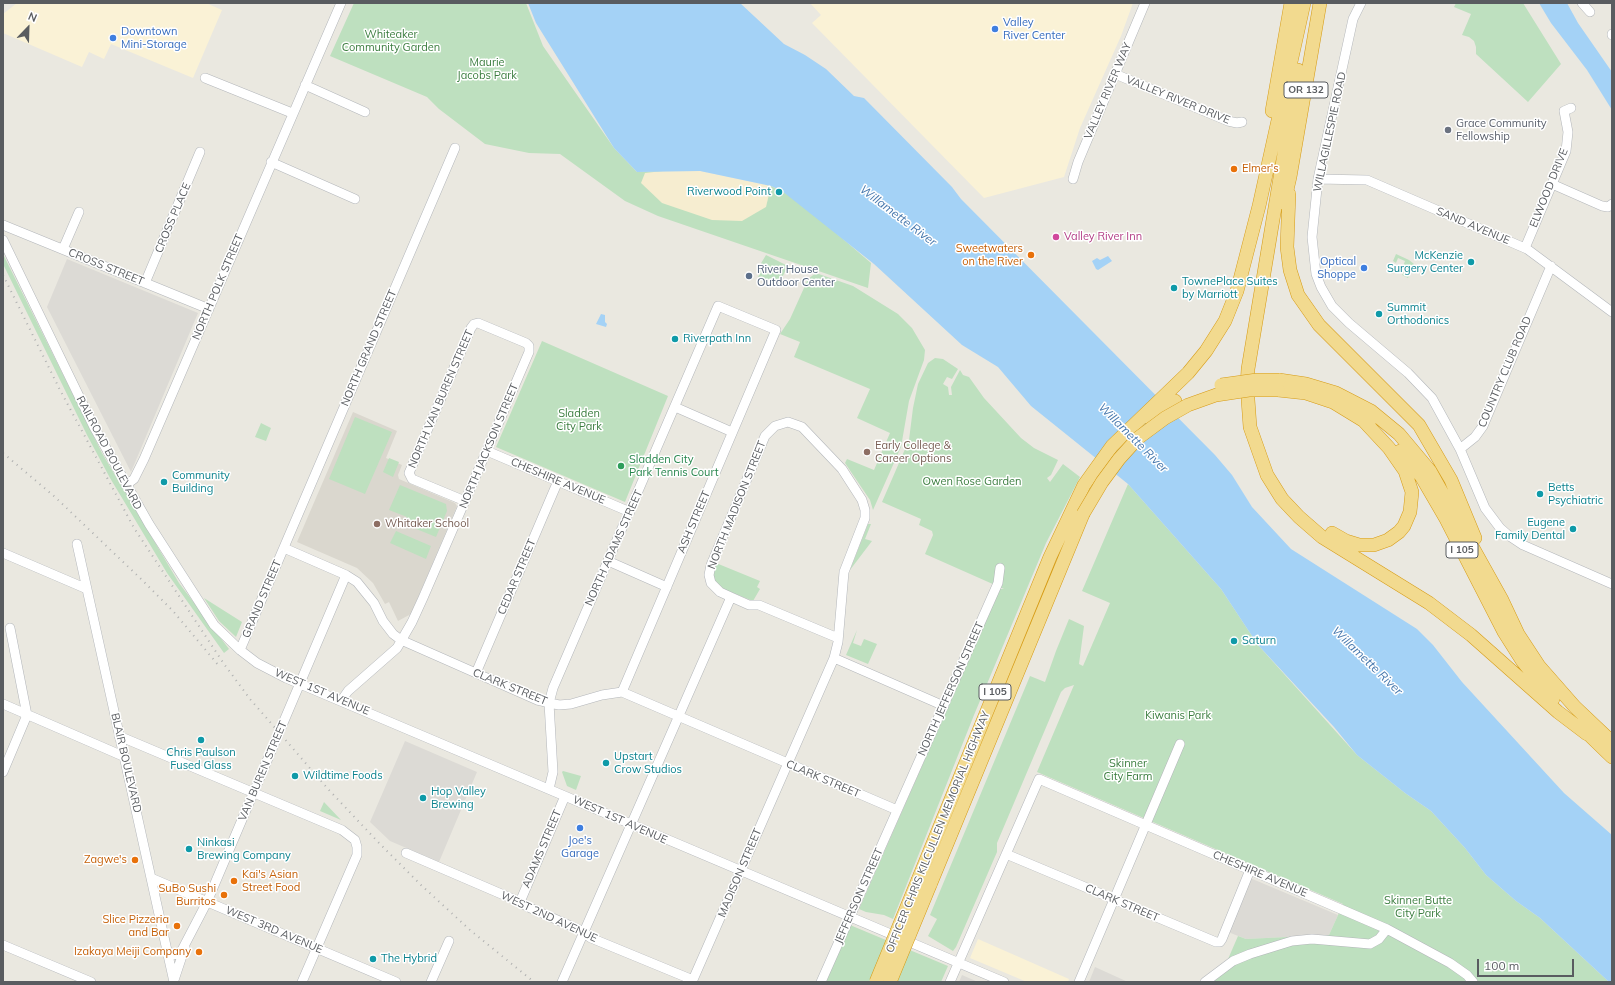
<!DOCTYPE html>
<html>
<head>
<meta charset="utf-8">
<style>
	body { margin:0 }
	#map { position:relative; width:1615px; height:985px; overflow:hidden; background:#eae8e0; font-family:Mulish,sans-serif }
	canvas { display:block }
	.frame { position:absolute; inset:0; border:4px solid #595c60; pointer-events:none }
	.north { position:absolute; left:8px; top:8px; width:40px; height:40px; -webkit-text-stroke:3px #fff; paint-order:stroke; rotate:23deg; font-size:11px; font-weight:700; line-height:16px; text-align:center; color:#595c60 }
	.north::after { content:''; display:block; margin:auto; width:14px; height:18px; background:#595c60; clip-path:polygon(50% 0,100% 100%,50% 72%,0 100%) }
	.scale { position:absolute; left:1477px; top:959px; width:97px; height:18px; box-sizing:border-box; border:2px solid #595c60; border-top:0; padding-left:5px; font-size:12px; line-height:14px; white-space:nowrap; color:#595c60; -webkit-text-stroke:3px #fff; paint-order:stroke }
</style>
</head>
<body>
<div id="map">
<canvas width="1615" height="985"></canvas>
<div class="frame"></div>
<div class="north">N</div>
<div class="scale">100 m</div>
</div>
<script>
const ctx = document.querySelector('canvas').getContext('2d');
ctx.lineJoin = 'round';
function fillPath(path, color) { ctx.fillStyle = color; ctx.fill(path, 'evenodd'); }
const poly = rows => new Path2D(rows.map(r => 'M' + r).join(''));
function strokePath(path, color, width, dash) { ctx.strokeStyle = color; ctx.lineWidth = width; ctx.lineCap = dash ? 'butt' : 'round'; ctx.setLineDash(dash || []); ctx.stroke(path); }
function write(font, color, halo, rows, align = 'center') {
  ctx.font = font + ' Mulish,sans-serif'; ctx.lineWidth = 3; ctx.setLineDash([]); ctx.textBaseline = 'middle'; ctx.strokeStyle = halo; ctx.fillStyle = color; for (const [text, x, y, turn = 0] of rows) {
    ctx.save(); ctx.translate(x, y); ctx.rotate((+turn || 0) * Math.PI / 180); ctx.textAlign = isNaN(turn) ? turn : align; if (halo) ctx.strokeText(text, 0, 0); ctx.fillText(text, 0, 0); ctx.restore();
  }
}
fillPath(poly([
	[17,3,206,3,222,10,193,78,111,44,104,59,89,52,82,67,3,33,3,14],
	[810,3,1133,3,1121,36,1080,128,1064,177,984,198,812,23,821,15],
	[978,939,1069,979,1068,982,1027,982,970,958]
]), '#faf2d6');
fillPath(poly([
	[67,259,198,313,131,472,47,307],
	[405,741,477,772,439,862,390,841,370,822],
	[1250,878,1338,915,1329,935,1246,939,1228,932],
	[1095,967,1128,982,1089,982],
	[962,975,978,982,959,982]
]), '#dcdad5');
fillPath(poly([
	[353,412,397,431,386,458,402,465,398,475,399,479,455,503,457,506,411,614,398,621,389,602,385,604,373,583,357,568,297,542]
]), '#dad7ce');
fillPath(poly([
	[354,3,526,3,543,46,614,148,637,172,663,171,771,186,794,197,871,263,868,288,658,216,625,201,560,154,529,153,485,144,439,109,427,97,330,56],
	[1456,3,1523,3,1561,64,1528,102,1476,54,1476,47,1474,41,1469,37,1462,35,1471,14,1454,7],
	[3,254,102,453,179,583,229,649,224,653,167,573,110,478,87,435,3,264],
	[1396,254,1409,260,1414,264,1408,278,1402,275,1405,270,1402,269,1405,261,1398,258,1396,263,1393,261],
	[766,255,788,266,777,287,758,277,761,272,757,270],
	[816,273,853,286,898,314,912,328,925,350,924,360,909,401,901,447,873,510,870,500,845,463,847,459,874,470,890,433,857,418,870,389,794,357,800,342,780,334,790,319,808,279],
	[542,341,668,396,625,502,496,447],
	[935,358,943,359,958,369,952,379,947,377,943,384,948,387,949,395,952,395,951,387,960,370,963,375,969,377,984,398,1021,438,1034,448,1058,460,1051,475,1047,478,1050,482,1063,464,1080,477,1046,543,974,715,893,919,884,915,866,912,859,909,1000,589,1004,589,925,554,933,535,932,531,919,525,921,519,882,502,909,440,913,408,918,384,928,363],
	[355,417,392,432,365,494,329,479],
	[261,423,271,428,266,441,255,437],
	[389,458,399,462,393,477,383,472],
	[1128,484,1221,589,1258,645,1357,755,1405,793,1431,811,1465,848,1486,875,1516,901,1540,918,1609,982,1211,982,1222,973,1238,936,1246,939,1329,935,1343,904,1037,772,1074,685,1065,688,1061,692,997,843,997,852,956,947,953,951,928,936,937,919,930,915,1030,676,1045,682,1056,651,1069,619,1084,626,1079,664,1083,666,1110,603,1082,591],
	[400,485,446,504,447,511,436,537,404,524,407,517,389,510],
	[868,524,871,524,865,539,872,541,850,570],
	[396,531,431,546,426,559,390,543],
	[716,563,760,581,757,587,760,589,753,601,723,589,715,582,713,574],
	[204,598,242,622,236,637,219,621],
	[857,630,853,643,861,646,864,639,877,644,868,664,846,655],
	[563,771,581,776,576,790,567,786,562,772],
	[324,802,341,820,320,811],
	[850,925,948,966,941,982,825,982]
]), '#bee0bf');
fillPath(poly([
	[663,171,700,171,771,186,766,207,742,221,712,220,662,203,641,183,645,173]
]), '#f6edd0');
fillPath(poly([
	[528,3,740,3,784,44,805,55,826,69,854,96,864,98,952,187,961,199,1215,455,1232,475,1252,507,1291,549,1417,629,1433,645,1462,682,1564,793,1612,835,1612,982,1609,982,1540,918,1516,901,1486,875,1465,848,1431,811,1405,793,1357,755,1334,727,1258,645,1221,589,1128,484,1031,406,998,367,962,345,874,264,782,191,771,186,700,171,637,172,614,148,536,23],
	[1539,3,1567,3,1578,23,1612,72,1612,110,1587,70,1551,23],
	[1108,256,1112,261,1098,270,1096,269,1092,261,1097,258,1100,260],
	[601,314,605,315,605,322,607,324,606,327,596,324]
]), '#a4d2f6');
const minor = poly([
	[1361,3,1353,19,1318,179,1312,237,1316,274,1321,287,1332,306,1349,323,1408,373,1432,398,1460,449,1485,508,1500,528,1508,535,1523,545,1612,584],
	[1582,3,1590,12],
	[1612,34,1612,35],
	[1115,74,1228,121,1237,123,1242,122],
	[205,78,292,113],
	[305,85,365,112],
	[271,162,355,199],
	[1073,179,1078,162,1145,3],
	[1318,179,1367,180,1527,249,1612,312],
	[1552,184,1602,206,1608,207,1612,204],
	[3,225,209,309],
	[3,240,94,427,149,524,214,625,240,650,257,663,286,678,1004,982],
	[1525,248,1566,151,1568,132,1564,111,1571,108],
	[63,249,79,212],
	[145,283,200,152],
	[675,407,732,432],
	[1460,449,1475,437,1483,426,1551,266],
	[487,451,630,512],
	[126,485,134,479,144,459,341,3],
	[77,544,174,982],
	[284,548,346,575,357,582,374,603,383,621,393,634,401,640,537,700,559,705,571,704,602,695,622,692,897,810],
	[3,553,87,589],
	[608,561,667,587],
	[731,597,749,605,759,605,838,638],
	[240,650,455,148],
	[834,658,944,706],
	[476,673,558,481],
	[341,701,348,691,397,648,412,622,423,598,490,443,529,352,529,346,526,343,478,323,474,324,471,328,409,473,412,479,465,501],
	[3,704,125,757],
	[119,736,342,830,355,840,357,847,357,855,302,982],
	[3,772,27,715,10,628],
	[549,789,553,772,549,703,553,688,718,306,776,330,622,692],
	[406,853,520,902,528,907,580,930,591,938,693,980],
	[1006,854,1216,942,1220,942,1222,939,1250,870],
	[151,878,396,982],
	[520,902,565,796],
	[3,945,91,982],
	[168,956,177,954,182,950,207,902,346,575],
	[174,980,185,947],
	[431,982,449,941],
	[562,982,731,597,720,592,711,583,709,575,711,565,765,436,775,426,788,422,802,427,842,469,862,500,865,510,865,518,844,572,838,642,834,658,692,982],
	[821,982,998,583,1000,568],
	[950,982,1039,779,1387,929,1450,963,1467,975,1473,982],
	[1079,982,1180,744],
	[1205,982,1233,961,1250,954,1292,941,1312,939,1370,944,1379,939,1387,929]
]);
const highway = poly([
	[1298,70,1248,369,1247,386,1250,427,1267,475,1282,499,1299,517,1322,537,1429,603,1471,635,1558,712,1587,734],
	[1272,111,1291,3],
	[1289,194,1287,247,1290,270,1298,295,1319,325,1419,425,1451,480,1475,538],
	[1284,203,1290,177,1320,3],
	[1279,380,1306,384,1336,393,1371,411,1399,434,1430,471,1502,600,1518,634,1539,666,1575,707,1612,742],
	[1278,390,1306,393,1333,402,1369,424],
	[1150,418,1175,401],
	[1400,451,1421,476,1446,519,1504,632,1523,662,1553,699],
	[1332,533,1346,541,1359,545,1374,545,1388,540,1399,532,1404,526,1410,512,1412,492,1405,471,1389,448,1362,419],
	[1581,727,1612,757],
	[918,880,1050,557,1084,485,1112,446,1188,373,1206,351,1225,321,1237,291,1259,206,1304,3],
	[930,885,1083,514]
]);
strokePath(minor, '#b3b6ba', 10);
strokePath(highway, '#d69b15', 14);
strokePath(minor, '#fff', 9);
strokePath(highway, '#f2da8f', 13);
strokePath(poly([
	[3,275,60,390,134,528,224,664,250,699,328,789,379,843,421,885,470,930,534,982],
	[3,453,55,497,141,579,173,611,219,666]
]), '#afb0b0', 2, [1, 5]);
const highwayBridge = poly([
	[1221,385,1257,380,1279,380],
	[1083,514,1102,482,1119,459,1138,438,1165,418,1188,405,1216,395,1249,390,1278,390],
	[876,982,918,880],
	[890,982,930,885]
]);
strokePath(highwayBridge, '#d69b15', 14, []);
strokePath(highwayBridge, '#f2da8f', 13);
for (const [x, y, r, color] of [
	[995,29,4,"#3f7fe0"],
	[113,38,4,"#3f7fe0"],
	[1448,130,4,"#6b7280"],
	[1234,169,4,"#e8710a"],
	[779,192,4,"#0f9aa8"],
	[1056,237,4,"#d1479c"],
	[1031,255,4,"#e8710a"],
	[1471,262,4,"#0f9aa8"],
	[1364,268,4,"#3f7fe0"],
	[749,276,4,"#5c6f8a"],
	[1174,288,4,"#0f9aa8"],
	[1379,314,4,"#0f9aa8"],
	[675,339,4,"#0f9aa8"],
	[867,452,4,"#8d6e63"],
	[621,466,4,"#2e9e5b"],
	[164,482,4,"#0f9aa8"],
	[1540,494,4,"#0f9aa8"],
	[377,524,4,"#8d6e63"],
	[1573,529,4,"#0f9aa8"],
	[1234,641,4,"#0f9aa8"],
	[201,740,4,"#0f9aa8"],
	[606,763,4,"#0f9aa8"],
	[295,776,4,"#0f9aa8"],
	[423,798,4,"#0f9aa8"],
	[580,828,4,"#3f7fe0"],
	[189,849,4,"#0f9aa8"],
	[135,860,4,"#e8710a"],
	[234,881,4,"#e8710a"],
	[224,895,4,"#e8710a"],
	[177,926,4,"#e8710a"],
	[199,952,4,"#e8710a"],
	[373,959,4,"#0f9aa8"]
]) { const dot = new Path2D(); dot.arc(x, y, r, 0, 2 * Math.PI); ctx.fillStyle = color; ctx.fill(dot); strokePath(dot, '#fff', 1.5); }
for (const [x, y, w] of [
	[1306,90,44],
	[1462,550,32],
	[995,692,32]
]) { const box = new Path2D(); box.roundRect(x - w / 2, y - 8, w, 16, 3); ctx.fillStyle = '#fff'; ctx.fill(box); strokePath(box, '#595c60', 1); }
write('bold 10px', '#595c60', null, [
	["OR 132",1306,90],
	["I 105",1462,550],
	["I 105",995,692]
]);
write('11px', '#366cbe', '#fff', [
	["Valley",1003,23],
	["River Center",1003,36],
	["Downtown",121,32],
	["Mini-Storage",121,45],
	["Optical",1356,262,"right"],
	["Shoppe",1356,275,"right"],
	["Joe's",580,841,"center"],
	["Garage",580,854,"center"]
], 'left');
write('11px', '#3b7d3f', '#fff', [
	["Whiteaker",391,35],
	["Community Garden",391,48],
	["Maurie",487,63],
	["Jacobs Park",487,76],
	["Sladden",579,414],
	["City Park",579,427],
	["Owen Rose Garden",972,482],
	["Kiwanis Park",1178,716],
	["Skinner",1128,764],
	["City Farm",1128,777],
	["Skinner Butte",1418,901],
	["City Park",1418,914]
]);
write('11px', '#595c60', '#fff', [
	["VALLEY RIVER WAY",1108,91,-67],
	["VALLEY RIVER DRIVE",1178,100,22],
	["WILLAGILLESPIE ROAD",1330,132,-78],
	["ELWOOD DRIVE",1549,188,-68],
	["CROSS PLACE",173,218,-67],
	["SAND AVENUE",1473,226,23],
	["CROSS STREET",106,267,22],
	["NORTH POLK STREET",218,287,-67],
	["NORTH GRAND STREET",369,348,-67],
	["COUNTRY CLUB ROAD",1505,372,-67],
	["NORTH VAN BUREN STREET",441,399,-67],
	["NORTH JACKSON STREET",489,446,-67],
	["RAILROAD BOULEVARD",109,453,62],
	["CHESHIRE AVENUE",558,481,23],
	["NORTH MADISON STREET",737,505,-68],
	["ASH STREET",694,522,-67],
	["NORTH ADAMS STREET",614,548,-66],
	["CEDAR STREET",517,577,-67],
	["GRAND STREET",262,599,-67],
	["CLARK STREET",510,687,22],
	["NORTH JEFFERSON STREET",951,689,-66],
	["WEST 1ST AVENUE",322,692,23],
	["BLAIR BOULEVARD",126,763,77],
	["VAN BUREN STREET",263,771,-67],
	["CLARK STREET",823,779,23],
	["WEST 1ST AVENUE",620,820,24],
	["OFFICER CHRIS KILCULLEN MEMORIAL HIGHWAY",938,832,-68],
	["ADAMS STREET",542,849,-67],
	["MADISON STREET",740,873,-67],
	["CHESHIRE AVENUE",1260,874,23],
	["JEFFERSON STREET",859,896,-66],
	["CLARK STREET",1122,903,23],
	["WEST 2ND AVENUE",549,917,25],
	["WEST 3RD AVENUE",274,930,23]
]);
write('11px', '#5b616d', '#fff', [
	["Grace Community",1456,124],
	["Fellowship",1456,137]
], 'left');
write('11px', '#c56008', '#fff', [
	["Elmer's",1242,169,"left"],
	["Sweetwaters",1023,249],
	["on the River",1023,262],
	["Zagwe's",127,860],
	["Kai's Asian",242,875,"left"],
	["Street Food",242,888,"left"],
	["SuBo Sushi",216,889],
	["Burritos",216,902],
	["Slice Pizzeria",169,920],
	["and Bar",169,933],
	["Izakaya Meiji Company",191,952]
], 'right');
write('11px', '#0d838f', '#fff', [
	["Riverwood Point",771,192,"right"],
	["McKenzie",1463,256,"right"],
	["Surgery Center",1463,269,"right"],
	["TownePlace Suites",1182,282],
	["by Marriott",1182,295],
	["Summit",1387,308],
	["Orthodonics",1387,321],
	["Riverpath Inn",683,339],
	["Community",172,476],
	["Building",172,489],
	["Betts",1548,488],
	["Psychiatric",1548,501],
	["Eugene",1565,523,"right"],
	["Family Dental",1565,536,"right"],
	["Saturn",1242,641],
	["Chris Paulson",201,753,"center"],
	["Fused Glass",201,766,"center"],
	["Upstart",614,757],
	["Crow Studios",614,770],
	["Wildtime Foods",303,776],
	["Hop Valley",431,792],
	["Brewing",431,805],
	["Ninkasi",197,843],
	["Brewing Company",197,856],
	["The Hybrid",381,959]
], 'left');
write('11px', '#b23c85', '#fff', [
	["Valley River Inn",1064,237]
], 'left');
write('11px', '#4e5e75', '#fff', [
	["River House",757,270],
	["Outdoor Center",757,283]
], 'left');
write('11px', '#785e54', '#fff', [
	["Early College &",875,446],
	["Career Options",875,459],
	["Whitaker School",385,524]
], 'left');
write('11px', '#27864d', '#fff', [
	["Sladden City",629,460],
	["Park Tennis Court",629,473]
], 'left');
write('italic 12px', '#4879ae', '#fff', [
	["Willamette River",898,216,37],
	["Willamette River",1133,438,45],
	["Willamette River",1367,661,44]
]);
</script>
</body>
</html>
